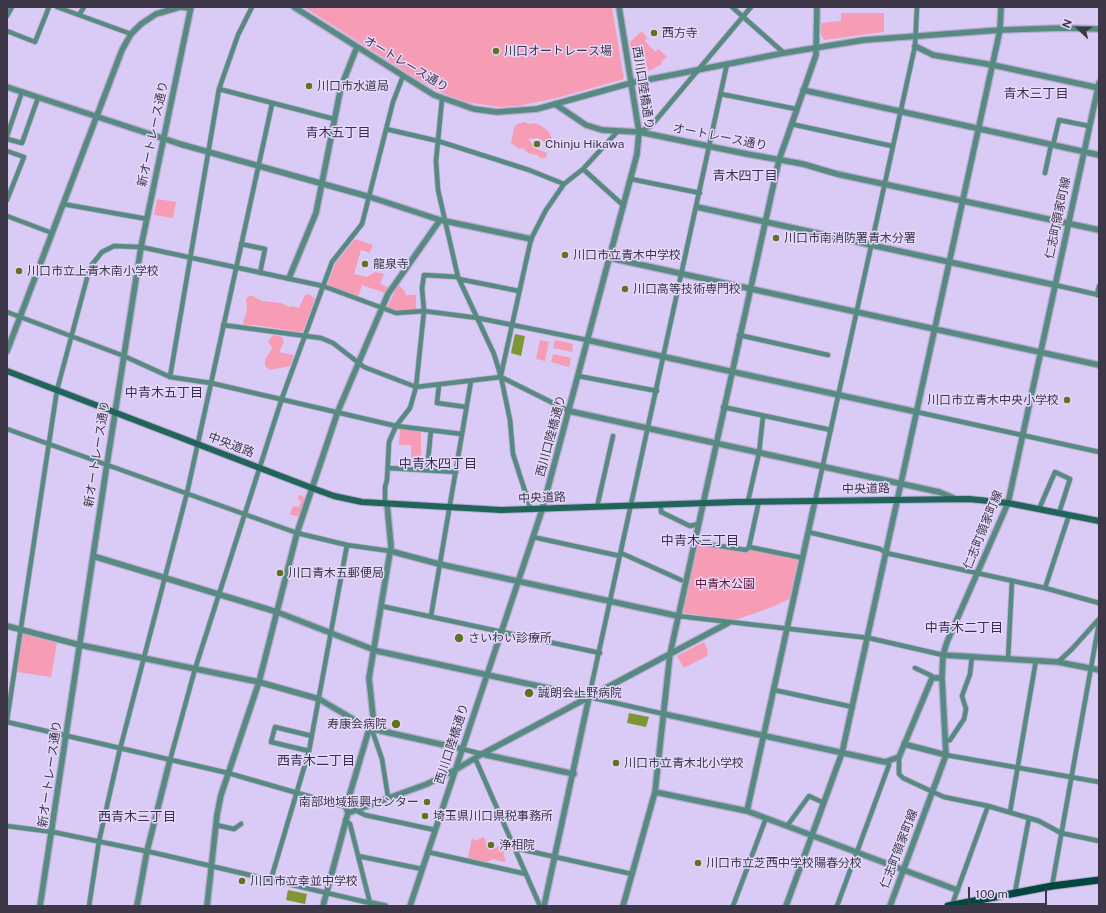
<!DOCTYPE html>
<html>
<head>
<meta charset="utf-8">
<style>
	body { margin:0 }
	#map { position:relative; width:1106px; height:913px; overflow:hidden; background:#dacaf6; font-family:"Public Sans",sans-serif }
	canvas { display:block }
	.frame { position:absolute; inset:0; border:8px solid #3d3748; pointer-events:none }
	.north { position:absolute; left:1058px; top:8px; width:40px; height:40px; -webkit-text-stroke:3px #e5d9fc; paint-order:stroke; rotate:292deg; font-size:11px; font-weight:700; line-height:16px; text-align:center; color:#3d3748 }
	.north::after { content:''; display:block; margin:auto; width:14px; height:18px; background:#3d3748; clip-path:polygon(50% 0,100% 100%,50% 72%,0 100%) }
	.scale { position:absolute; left:968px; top:887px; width:79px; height:18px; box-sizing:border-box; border:2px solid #3d3748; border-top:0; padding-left:5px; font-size:12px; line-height:14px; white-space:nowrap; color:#3d3748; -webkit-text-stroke:3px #e5d9fc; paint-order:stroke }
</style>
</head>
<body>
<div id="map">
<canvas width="1106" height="913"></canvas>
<div class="frame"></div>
<div class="north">N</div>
<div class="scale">100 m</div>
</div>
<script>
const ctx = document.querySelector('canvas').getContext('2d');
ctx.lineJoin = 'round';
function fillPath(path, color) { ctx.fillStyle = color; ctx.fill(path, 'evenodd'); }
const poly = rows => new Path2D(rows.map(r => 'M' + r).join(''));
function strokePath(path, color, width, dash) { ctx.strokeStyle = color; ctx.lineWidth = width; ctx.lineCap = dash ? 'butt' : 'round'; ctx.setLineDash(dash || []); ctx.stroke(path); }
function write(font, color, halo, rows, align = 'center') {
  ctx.font = font + ' "Public Sans","Noto Sans JP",sans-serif'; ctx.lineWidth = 3; ctx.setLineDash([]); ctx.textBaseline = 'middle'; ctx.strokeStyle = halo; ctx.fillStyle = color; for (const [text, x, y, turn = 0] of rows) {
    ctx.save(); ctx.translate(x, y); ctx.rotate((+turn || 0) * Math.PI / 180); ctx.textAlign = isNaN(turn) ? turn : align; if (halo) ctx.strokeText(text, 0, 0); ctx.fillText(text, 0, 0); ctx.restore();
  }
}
fillPath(poly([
	[304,7,612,7,624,79,557,98,518,106,499,107,466,102,445,94,417,79],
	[841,13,884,13,884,32,824,40,821,34,821,23,841,21],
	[642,31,647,38,645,41,655,52,659,49,667,57,661,62,662,64,649,71,639,57,633,61,630,42],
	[525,122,528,124,534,123,540,125,549,132,552,139,546,143,538,138,528,139,537,149,547,153,546,157,542,159,537,155,528,153,523,148,519,149,511,143,514,128,517,124],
	[157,199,176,202,173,218,154,215],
	[355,239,373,245,370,253,361,250,354,274,367,277,375,272,384,274,380,284,388,287,385,293,362,285,358,297,327,285,336,262],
	[398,285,404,290,406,295,416,295,416,309,394,311,387,308],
	[309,294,315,299,303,331,300,332,255,325,245,325,243,322,247,311,246,299,249,296,253,296,262,301,281,303,289,307,291,306,299,308,305,295],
	[273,335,282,337,284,342,279,352,294,355,290,366,270,370,265,366,265,360,271,350,272,347,268,342],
	[540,340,549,342,545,361,536,359],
	[555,340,573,344,572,352,553,348],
	[553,354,571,358,569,367,551,362],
	[400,428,421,432,421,468,416,468,416,461,411,460,411,445,399,445],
	[299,495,306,498,299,517,290,514,293,506,299,507,301,501,298,499],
	[699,544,746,553,751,549,797,559,800,561,791,598,770,608,735,620,683,613,697,546],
	[24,634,57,643,51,677,17,672,21,635],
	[704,642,708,650,707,656,684,668,677,656],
	[472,837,474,841,484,837,489,850,509,843,511,849,503,853,506,861,503,862,493,859,487,862,468,858]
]), '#f69cb5');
fillPath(poly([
	[515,334,525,336,521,356,511,353],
	[629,713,649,717,646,727,627,723],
	[288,890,307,894,305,904,286,900]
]), '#7f9634');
const minor = poly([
	[57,7,131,34],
	[732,7,784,53],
	[79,15,84,7],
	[7,16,12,7],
	[7,31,35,42,49,7],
	[219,89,334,119],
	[721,94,796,109],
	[442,99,436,161,438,190,458,277,494,354,501,377,510,420,513,454,531,510],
	[791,124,892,146],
	[386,129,438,141,529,170,564,184],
	[639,132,651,126,751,7],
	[7,136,22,92],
	[7,139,22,143,38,98],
	[1053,145,1059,120,1089,126],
	[7,151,24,157,7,200],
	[583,169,624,206],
	[1045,173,1051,145],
	[631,179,700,193],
	[63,204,147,219],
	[7,216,52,233],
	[241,244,265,249,260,273],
	[459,279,519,291],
	[1055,285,1099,295],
	[1097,295,1099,286],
	[7,312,124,356,170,377,211,383,396,426,462,434],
	[223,325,321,338,333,343,364,367,416,387,501,377,569,411],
	[739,335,828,355],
	[501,375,531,239,546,210,564,184,583,169,617,132],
	[578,376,657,391],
	[170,377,219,89,238,35,252,7],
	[439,385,437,403,466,407],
	[723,407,831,430],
	[917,412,1099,452],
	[7,429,297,533,347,545,390,551],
	[388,468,456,472],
	[427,470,431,430],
	[748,501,759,453,763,416],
	[815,501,915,46,917,7],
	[385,504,385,487,387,480,389,442,396,426,410,408,416,387,424,311,422,288,424,275,458,277],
	[661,504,661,512,690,526,698,524],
	[597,507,613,436],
	[1039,509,1055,472,1070,479,1059,513],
	[808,532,880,549,886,553,1045,588,1099,603],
	[533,537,620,556],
	[694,542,746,550,749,547,803,558],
	[749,547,759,501],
	[621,553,681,580],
	[1045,588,1069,515],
	[381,606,600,653],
	[431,616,471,381],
	[678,616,869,638,943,655],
	[1008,659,1012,581],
	[1058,662,1072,649,1099,619],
	[915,668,932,676,932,678],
	[774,690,853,707],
	[664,714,589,697,727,64],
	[7,720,57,390,90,267,102,252,114,246,141,247,323,286,396,313,424,311,478,318,587,340],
	[7,722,228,773,346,807],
	[368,728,373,733,382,759,388,797],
	[946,741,950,740,964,719,966,709,962,696,970,674,972,656],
	[462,749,482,754],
	[309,751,271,742,275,727,312,736],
	[946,755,1099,782],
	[899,757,899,774,903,778,933,792,944,797,988,806,1039,821,1061,833,1099,841],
	[475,758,540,906],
	[170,760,195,669,282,398,332,262,362,224,393,102,403,76],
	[355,810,365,815,435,830],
	[1010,812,1036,660],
	[216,825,234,829,241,824],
	[7,826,53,832,155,853,370,903,350,824,345,820],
	[787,826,809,796,824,803],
	[515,848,632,874],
	[428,852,526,874],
	[358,856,422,869],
	[271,879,309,751,347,545],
	[1052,886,1099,623],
	[1015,892,1029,818],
	[952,905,988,806],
	[89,906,99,841,119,753,187,493,272,104],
	[733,906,766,818],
	[837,906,889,765,888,761]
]);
const tertiary = poly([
	[294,7,434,95,474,109,497,112,537,109,631,83,784,53,864,40,1000,30,1063,28,1099,29],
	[915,46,933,55,993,65,1099,88],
	[7,87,180,144,370,197,440,220,531,239],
	[803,90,1099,155],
	[555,104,586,125,602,130,639,132,747,154,803,164,837,174,1099,230],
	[697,207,1055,285],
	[610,258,1099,365],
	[289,278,316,213,341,87,357,47],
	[587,340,917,412],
	[7,351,122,50,131,34,141,24,156,14,180,7,191,8],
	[569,411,939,492,956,499],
	[390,551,439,564,678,616],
	[93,556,277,612,377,651,589,697,544,906],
	[7,626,80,645,259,682,319,699,368,728,462,749],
	[943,655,1058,662,1099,670],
	[664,714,885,762,899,757,932,678,942,678],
	[904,744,946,755],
	[482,754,574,774],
	[655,792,747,811,957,890],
	[747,811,815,501],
	[348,813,427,784,455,770,482,754,728,623],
	[370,903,385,906],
	[40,906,107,464,141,247,191,7],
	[137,906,147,851,170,760],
	[207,906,217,815,221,795,259,682,297,533,338,411,388,294,440,220],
	[323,906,348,813,346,807,373,716,369,678,391,546,387,504],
	[410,906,542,510,637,154,639,132,619,7],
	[623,906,655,792,670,654,779,160,816,55,817,7],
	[786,906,842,753,1000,30,1001,7],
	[890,906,946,755,942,678,943,655,947,642,1008,503,1099,83]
]);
const secondary = poly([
	[7,371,312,488,334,496,362,502,501,510,736,502,969,499,1008,503,1099,521]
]);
const primary = poly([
	[948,906,1052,886,1099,880]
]);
strokePath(minor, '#b7aad0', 6);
strokePath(tertiary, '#b7aad0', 8);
strokePath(secondary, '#b7aad0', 8);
strokePath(primary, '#b7aad0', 9);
strokePath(minor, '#578b81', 4.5);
strokePath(tertiary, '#578b81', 5.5);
strokePath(secondary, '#20645a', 6);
strokePath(primary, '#00473e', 7);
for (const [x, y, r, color] of [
	[654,33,4,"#5f7220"],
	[496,51,4,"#5f7220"],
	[309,86,4,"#5f7220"],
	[537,144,4,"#5f7220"],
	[776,238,4,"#5f7220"],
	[565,255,4,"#5f7220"],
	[365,264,4,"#5f7220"],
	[19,271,4,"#5f7220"],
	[625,289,4,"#5f7220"],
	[1067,400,4,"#5f7220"],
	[280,573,4,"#5f7220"],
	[459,638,5,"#5f7220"],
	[529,693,5,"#5f7220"],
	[396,724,5,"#5f7220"],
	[616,763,4,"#5f7220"],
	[427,802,4,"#5f7220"],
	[425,816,4,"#5f7220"],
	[491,845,4,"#5f7220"],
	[698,863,4,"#5f7220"],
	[242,881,4,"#5f7220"]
]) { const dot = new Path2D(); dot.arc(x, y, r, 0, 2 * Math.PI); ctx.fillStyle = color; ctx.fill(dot); strokePath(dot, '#e5d9fc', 1.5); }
write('12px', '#3d3748', '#e5d9fc', [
	["西方寺",662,33],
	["川口オートレース場",504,51],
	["川口市水道局",317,86],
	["Chinju Hikawa",545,144],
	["川口市南消防署青木分署",784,238],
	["川口市立青木中学校",573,255],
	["龍泉寺",373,264],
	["川口市立上青木南小学校",27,271],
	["川口高等技術専門校",633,289],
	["川口市立青木中央小学校",1059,400,"right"],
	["川口青木五郵便局",288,573],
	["さいわい診療所",468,638],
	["誠朗会上野病院",538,693],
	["寿康会病院",387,724,"right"],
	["川口市立青木北小学校",624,763],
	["南部地域振興センター",419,802,"right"],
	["埼玉県川口県税事務所",433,816],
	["浄相院",499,845],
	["川口市立芝西中学校陽春分校",706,863],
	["川口市立幸並中学校",250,881]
], 'left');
write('12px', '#3d3748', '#e5d9fc', [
	["オートレース通り",406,64,31],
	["西川口陸橋通り",643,88,81],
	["新オートレース通り",153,134,-78],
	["オートレース通り",720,137,11],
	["仁志町領家町線",1058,218,-78],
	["西川口陸橋通り",551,436,-75],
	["中央道路",231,445,21],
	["新オートレース通り",97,454,-81],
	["中央道路",866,489,-1],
	["中央道路",542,498,-2],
	["仁志町領家町線",983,530,-68],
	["西川口陸橋通り",452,744,-72],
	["新オートレース通り",50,774,-82],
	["仁志町領家町線",899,849,-69]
]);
write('12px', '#6c1338', '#e5d9fc', [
	["中青木公園",725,584]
]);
write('13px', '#3b2d50', '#e5d9fc', [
	["青木三丁目",1036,94],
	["青木五丁目",338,133],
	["青木四丁目",745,176],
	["中青木五丁目",164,393],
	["中青木四丁目",438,464],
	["中青木三丁目",700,541],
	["中青木二丁目",964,628],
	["西青木二丁目",316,761],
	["西青木三丁目",137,817]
]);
</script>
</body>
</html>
